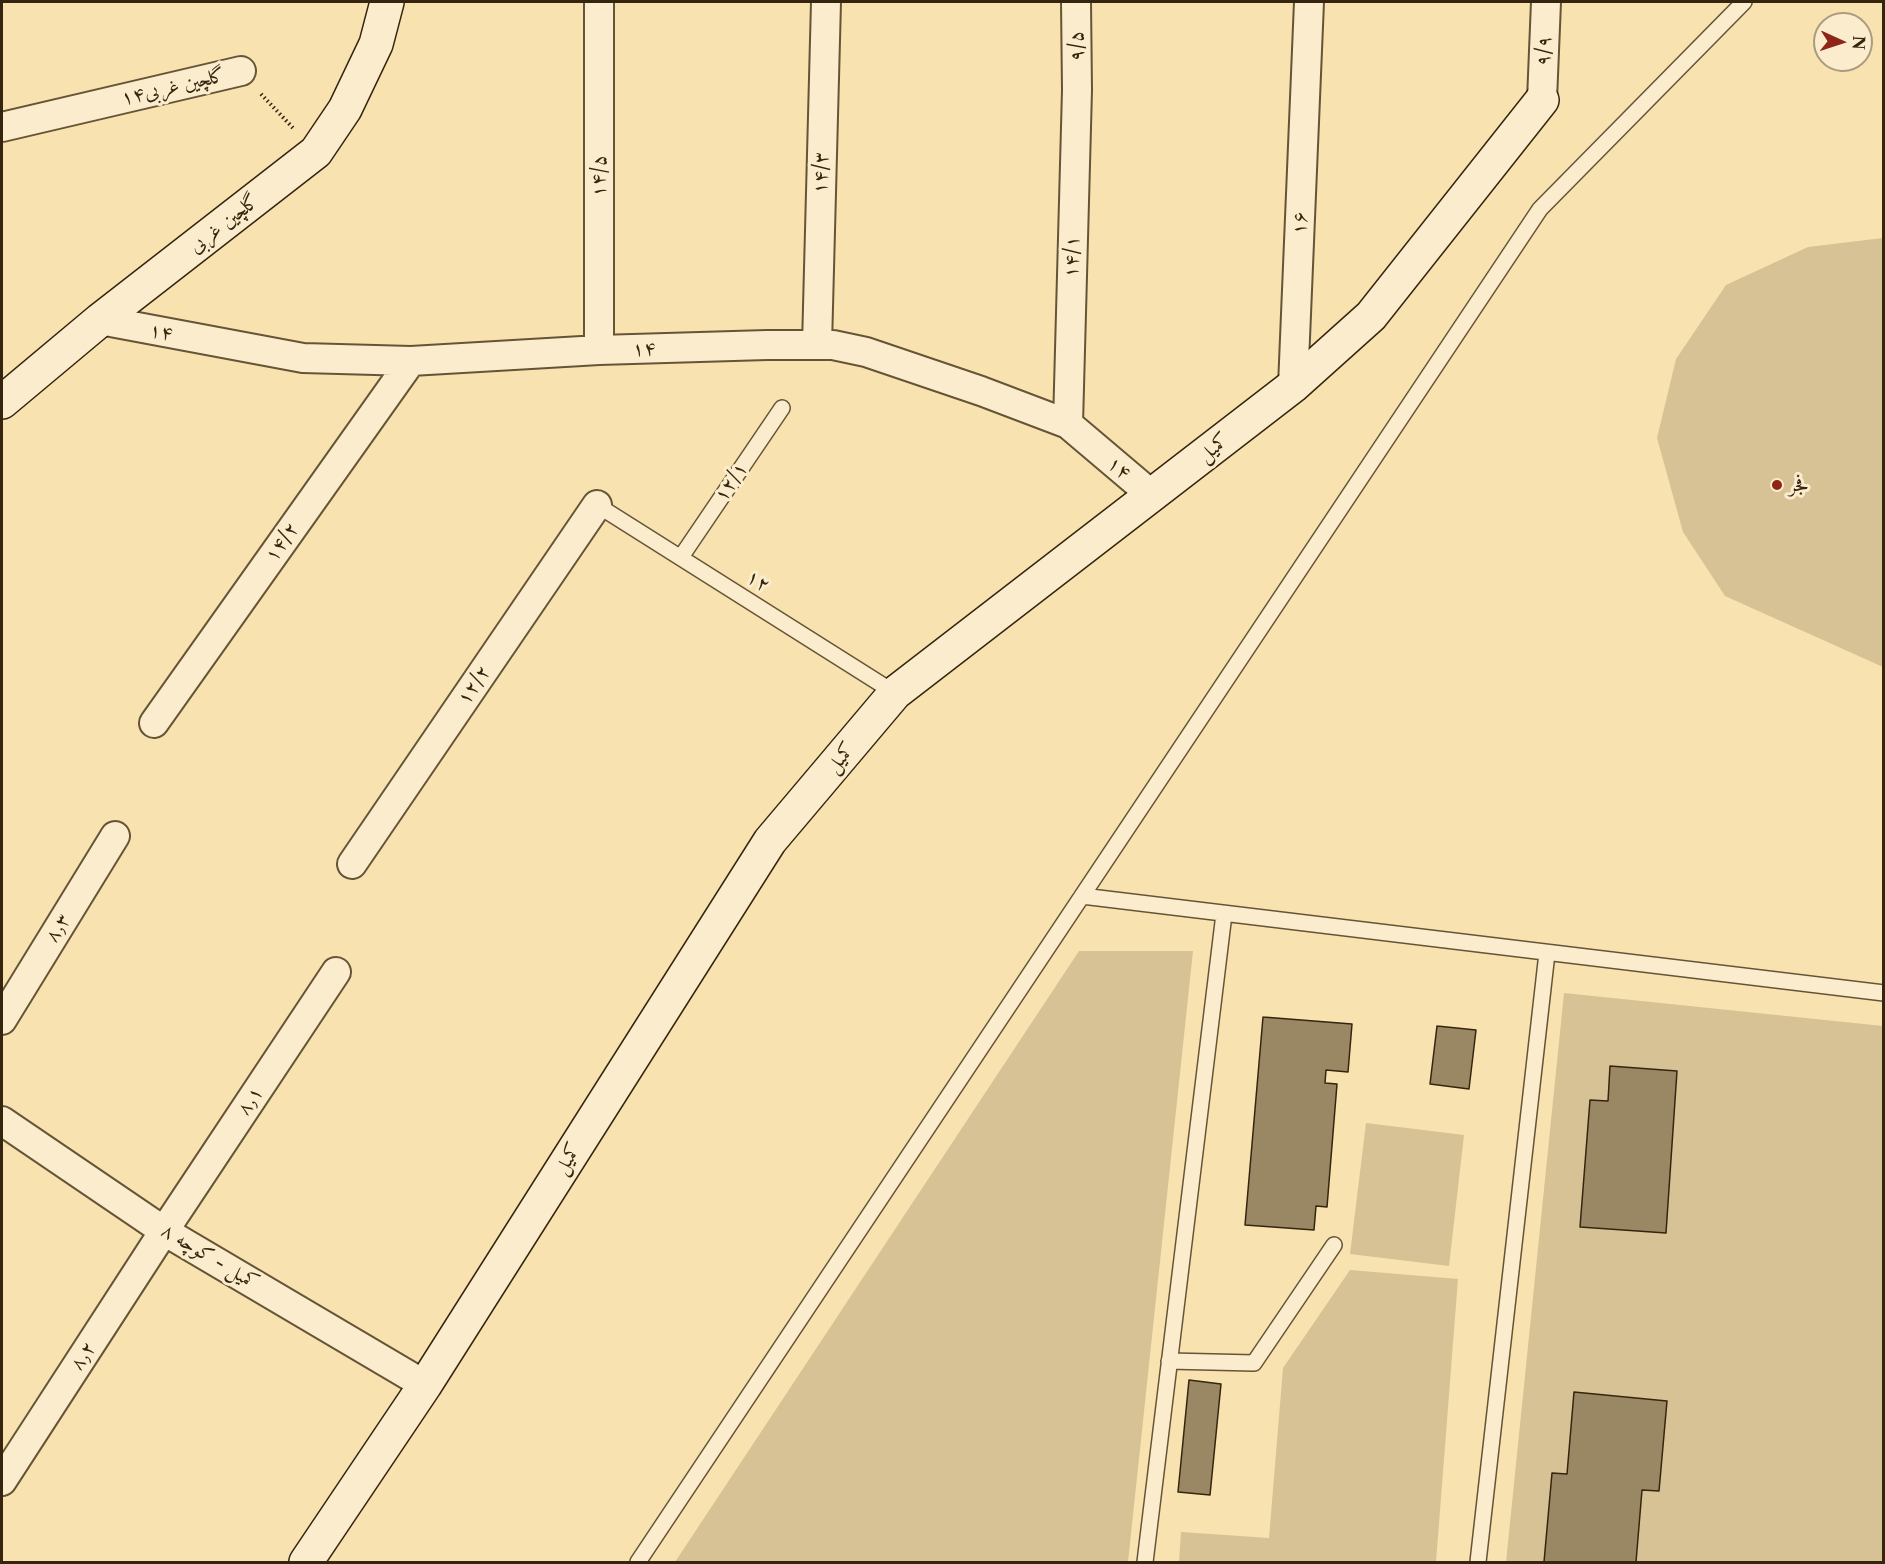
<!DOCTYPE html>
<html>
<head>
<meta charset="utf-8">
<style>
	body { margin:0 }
	#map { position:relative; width:1885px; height:1564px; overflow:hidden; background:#f8e2b0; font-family:"Libre Caslon Text",serif }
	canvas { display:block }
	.frame { position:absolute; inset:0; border:3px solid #35250f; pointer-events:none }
	.north { position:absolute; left:1813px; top:12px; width:60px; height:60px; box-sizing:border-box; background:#faeccc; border:2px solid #ab9c80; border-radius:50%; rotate:93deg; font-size:16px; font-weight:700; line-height:24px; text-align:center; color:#35250f }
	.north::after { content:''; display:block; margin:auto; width:21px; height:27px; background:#8f2418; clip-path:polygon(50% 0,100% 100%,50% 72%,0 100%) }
</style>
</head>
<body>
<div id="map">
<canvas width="1885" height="1564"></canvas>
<div class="frame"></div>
<div class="north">N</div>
</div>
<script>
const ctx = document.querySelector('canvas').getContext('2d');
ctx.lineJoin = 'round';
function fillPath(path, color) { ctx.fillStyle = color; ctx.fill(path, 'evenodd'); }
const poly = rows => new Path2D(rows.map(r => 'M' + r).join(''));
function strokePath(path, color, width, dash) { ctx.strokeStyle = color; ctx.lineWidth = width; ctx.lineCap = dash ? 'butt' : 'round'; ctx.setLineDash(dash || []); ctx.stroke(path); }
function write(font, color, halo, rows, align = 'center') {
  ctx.font = font + ' "Libre Caslon Text",Amiri,serif'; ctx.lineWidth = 6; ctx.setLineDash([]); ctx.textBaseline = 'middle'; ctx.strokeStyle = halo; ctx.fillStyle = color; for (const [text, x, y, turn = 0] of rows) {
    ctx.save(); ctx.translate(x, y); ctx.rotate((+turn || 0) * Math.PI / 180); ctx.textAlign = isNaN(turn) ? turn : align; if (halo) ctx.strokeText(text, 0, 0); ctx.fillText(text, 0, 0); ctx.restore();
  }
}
fillPath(poly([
	[1883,238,1884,238,1883,667,1725,596,1683,532,1657,438,1676,359,1726,285,1808,247],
	[1079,951,1193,951,1128,1562,675,1562],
	[1564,993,1883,1026,1883,1562,1506,1562],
	[1366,1123,1464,1135,1449,1266,1350,1254],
	[1350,1270,1458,1279,1436,1562,1179,1562,1181,1532,1269,1538,1283,1368]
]), '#d7c295');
const building = poly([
	[1263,1017,1352,1024,1348,1072,1326,1070,1325,1083,1337,1084,1327,1207,1316,1206,1314,1230,1245,1225,1263,1017],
	[1437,1026,1476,1030,1469,1089,1430,1084,1437,1026],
	[1610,1066,1677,1071,1666,1233,1580,1227,1590,1100,1608,1101,1610,1066],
	[1189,1380,1221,1384,1210,1495,1178,1492,1189,1380],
	[1574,1392,1667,1401,1659,1491,1642,1490,1636,1562,1544,1562,1552,1473,1567,1474,1574,1392]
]);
fillPath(building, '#9a8763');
strokePath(building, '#35250f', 1.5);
const lane = poly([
	[597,505,895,693],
	[681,557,782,408],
	[1082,896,1884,993],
	[1169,1361,1254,1363,1334,1245],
	[638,1562,1540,209,1744,2],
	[1145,1562,1224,914],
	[1478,1562,1547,953]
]);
const street = poly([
	[1542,100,1546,2],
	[2,127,241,71],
	[100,320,303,358,411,361,599,350,767,345,833,345,866,352,981,391,1068,424,1153,496],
	[817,345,826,2],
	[599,350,599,2],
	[1293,386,1309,2],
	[1068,424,1077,90,1076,2],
	[154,723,411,361],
	[352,864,597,505],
	[2,1020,115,836],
	[2,1121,164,1231,425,1385],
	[2,1481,164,1231,336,972]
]);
const secondary = poly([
	[2,402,100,320,316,152,345,109,376,44,387,2],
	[306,1562,425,1385,770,841,895,693,1293,386,1371,316,1542,100]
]);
strokePath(lane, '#665437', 18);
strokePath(street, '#665437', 32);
strokePath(secondary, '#35250f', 36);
strokePath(poly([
	[261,94,293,128]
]), '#35250f', 4, [1.5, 3]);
strokePath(lane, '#faeccc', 15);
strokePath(street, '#faeccc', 28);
strokePath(secondary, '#faeccc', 33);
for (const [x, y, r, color] of [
	[1777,485,6,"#8f2418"]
]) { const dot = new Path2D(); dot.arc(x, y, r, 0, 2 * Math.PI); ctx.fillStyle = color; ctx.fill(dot); strokePath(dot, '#faeccc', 2); }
write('20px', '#35250f', '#faeccc', [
	["۹/۵",1077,46,-91],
	["۹/۹",1544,51,-87],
	["گلچین غربی۱۴",173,87,-13],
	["۱۴/۳",821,173,-88],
	["۱۴/۵",599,176,-90],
	["۱۶",1300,223,-88],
	["گلچین غربی",224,224,-38],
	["۱۴/۱",1072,257,-88],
	["۱۴",161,332,10],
	["۱۴",644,349,-2],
	["کمیل",1214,448,-38],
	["۱۴",1119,468,40],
	["۱۲/۱",731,482,-56],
	["۱۴/۲",282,542,-55],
	["۱۲",758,581,32],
	["۱۲/۲",474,685,-56],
	["کمیل",841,758,-50],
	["۸٫۳",58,928,-58],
	["۸٫۱",250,1101,-56],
	["کمیل",568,1159,-58],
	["کمیل - کوچه ۸",210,1257,31],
	["۸٫۲",83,1356,-57]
]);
write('20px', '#35250f', '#faeccc', [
	["فجر",1789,485]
], 'left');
</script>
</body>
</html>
